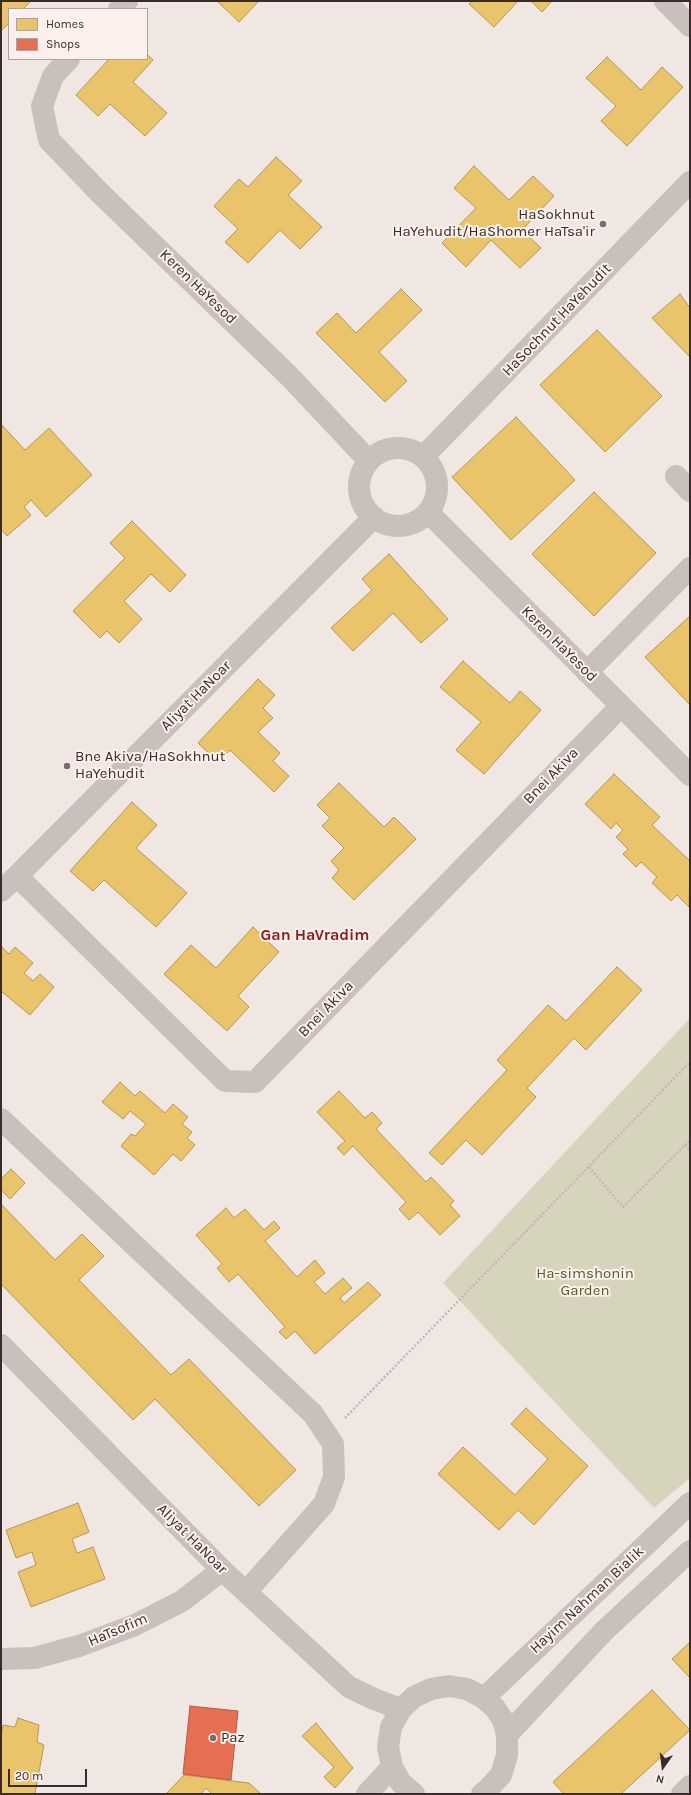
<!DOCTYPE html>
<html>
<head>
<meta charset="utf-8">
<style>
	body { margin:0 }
	#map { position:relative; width:691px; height:1795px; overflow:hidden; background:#f0e7e3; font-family:Karla,sans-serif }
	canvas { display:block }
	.frame { position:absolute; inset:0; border:2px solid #3b2a29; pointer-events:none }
	.legend { position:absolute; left:8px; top:8px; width:140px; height:52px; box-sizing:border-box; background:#fbf0eb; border:1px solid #aea19d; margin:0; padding:5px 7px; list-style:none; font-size:12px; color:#3b2a29 }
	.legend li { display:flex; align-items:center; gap:8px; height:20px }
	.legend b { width:20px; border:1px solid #aea19d }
	.north { position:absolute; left:643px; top:1747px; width:40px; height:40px; -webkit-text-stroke:3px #fbf0eb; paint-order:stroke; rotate:194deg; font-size:11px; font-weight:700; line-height:16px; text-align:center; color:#3b2a29 }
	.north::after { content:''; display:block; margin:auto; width:14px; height:18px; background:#3b2a29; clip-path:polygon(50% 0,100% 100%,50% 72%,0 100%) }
	.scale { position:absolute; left:8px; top:1769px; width:79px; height:18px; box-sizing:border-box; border:2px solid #3b2a29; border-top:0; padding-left:5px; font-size:12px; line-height:14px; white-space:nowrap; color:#3b2a29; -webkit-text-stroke:3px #fbf0eb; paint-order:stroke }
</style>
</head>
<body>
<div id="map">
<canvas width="691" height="1795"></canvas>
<div class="frame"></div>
<ul class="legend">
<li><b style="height:11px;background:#e9c46a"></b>Homes</li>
<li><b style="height:11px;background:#e76f51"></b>Shops</li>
</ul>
<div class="north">N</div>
<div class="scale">20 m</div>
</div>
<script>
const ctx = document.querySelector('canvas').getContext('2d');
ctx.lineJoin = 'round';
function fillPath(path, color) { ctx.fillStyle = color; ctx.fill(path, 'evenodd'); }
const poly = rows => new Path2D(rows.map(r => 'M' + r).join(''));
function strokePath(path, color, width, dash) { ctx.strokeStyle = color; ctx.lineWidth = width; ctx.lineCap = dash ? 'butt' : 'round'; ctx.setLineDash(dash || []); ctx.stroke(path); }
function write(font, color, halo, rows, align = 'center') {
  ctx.font = font + ' Karla,sans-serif'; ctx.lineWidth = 4; ctx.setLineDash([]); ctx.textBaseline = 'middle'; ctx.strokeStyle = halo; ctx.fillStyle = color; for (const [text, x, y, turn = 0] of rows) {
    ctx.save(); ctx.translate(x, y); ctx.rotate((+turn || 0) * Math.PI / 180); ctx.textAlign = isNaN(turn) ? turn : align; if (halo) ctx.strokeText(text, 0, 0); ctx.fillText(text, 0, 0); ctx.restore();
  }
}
fillPath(poly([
	[690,1018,690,1478,654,1508,443,1283]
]), '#d6d4bc');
const homes = poly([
	[1,1,31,1,23,9,9,9,9,23,1,31,1,1],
	[217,1,259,1,239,22,217,1],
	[472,1,518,1,494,27,469,4,472,1],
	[531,1,552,1,542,12,531,1],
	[147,54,153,60,133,82,167,113,145,136,110,104,98,116,76,95,109,59,147,59,147,54],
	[607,57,641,90,662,67,683,87,627,146,601,121,616,106,586,78,607,57],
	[276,157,302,181,288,195,322,227,300,249,280,230,248,263,225,242,238,229,214,206,239,179,248,187,276,157],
	[474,166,509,200,533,176,554,196,522,230,541,248,520,268,491,240,466,267,442,243,476,208,454,188,474,166],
	[401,289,422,310,379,352,407,381,385,402,316,333,337,313,356,333,401,289],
	[680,294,690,308,690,357,652,318,680,294],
	[597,330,662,396,605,452,540,385,597,330],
	[516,417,575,480,511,540,452,477,516,417],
	[1,424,25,450,49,428,92,475,46,517,31,500,24,507,31,515,7,536,1,529,1,424],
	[594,492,656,553,594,616,532,554,594,492],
	[132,521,186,575,170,592,151,574,124,601,142,619,119,643,107,631,100,638,73,611,125,558,110,543,132,521],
	[389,554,448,619,421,643,393,613,353,651,331,628,372,590,362,579,389,554],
	[690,616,690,705,645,657,690,616],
	[463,661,510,703,520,691,541,710,484,774,456,750,481,722,440,687,463,661],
	[258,679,275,695,263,708,273,718,258,732,280,753,273,761,289,776,274,792,230,750,218,762,198,743,258,679],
	[614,774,660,817,652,825,690,861,689,907,677,895,671,901,652,883,657,877,641,862,636,867,623,854,628,849,616,837,623,830,616,823,611,829,585,804,614,774],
	[339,783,384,827,394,817,416,839,354,900,332,878,339,870,331,861,344,848,322,826,330,818,317,805,339,783],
	[132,802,157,825,136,848,187,893,156,927,104,880,93,891,70,871,132,802],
	[253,927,279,952,238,996,249,1007,227,1031,164,974,191,945,216,968,253,927],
	[1,946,9,954,15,947,33,963,24,973,33,981,40,974,54,987,30,1015,1,991,1,946],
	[617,967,642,990,586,1050,574,1038,527,1088,536,1097,482,1155,466,1140,442,1165,429,1153,507,1070,497,1060,548,1005,566,1021,617,967],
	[120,1082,135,1096,140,1091,165,1113,173,1104,188,1117,182,1124,192,1132,187,1138,195,1145,181,1161,173,1154,154,1175,121,1146,131,1134,135,1136,146,1124,130,1111,123,1119,102,1102,120,1082],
	[339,1091,365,1118,372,1112,382,1123,376,1129,426,1182,431,1177,454,1201,450,1205,460,1216,440,1235,418,1212,409,1220,399,1209,406,1202,353,1146,344,1155,337,1148,345,1141,317,1112,339,1091],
	[11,1169,25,1183,10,1199,1,1190,1,1179,11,1169],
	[1,1204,55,1260,82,1234,104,1256,79,1280,171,1375,189,1359,296,1470,259,1506,155,1399,133,1420,1,1284,1,1204],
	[226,1208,234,1218,245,1209,264,1230,274,1221,280,1228,265,1241,297,1277,315,1260,325,1273,314,1282,325,1294,343,1278,352,1288,340,1298,344,1303,368,1282,381,1295,315,1354,295,1331,286,1339,279,1332,285,1327,238,1274,229,1282,217,1268,222,1264,196,1235,226,1208],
	[526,1408,588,1466,534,1525,518,1510,499,1530,438,1474,463,1447,515,1495,548,1459,511,1424,526,1408],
	[78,1503,89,1532,72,1539,77,1553,93,1547,105,1579,31,1607,18,1572,36,1565,32,1552,16,1558,6,1530,78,1503],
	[690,1642,690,1678,672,1659,690,1642],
	[652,1690,690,1730,621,1794,564,1794,553,1782,652,1690],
	[18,1718,39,1725,37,1742,44,1745,35,1794,1,1794,1,1737,3,1725,15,1727,18,1718],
	[316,1723,353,1768,335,1788,324,1777,334,1767,302,1736,316,1723],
	[184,1775,249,1783,261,1794,212,1794,206,1788,201,1794,166,1794,184,1775]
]);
fillPath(homes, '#e9c46a');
strokePath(homes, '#b59656', 1);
const shops = poly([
	[190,1706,238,1711,231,1780,183,1774,190,1706]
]);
fillPath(shops, '#e76f51');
strokePath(shops, '#b35a45', 1);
strokePath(poly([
	[685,1145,690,1150],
	[589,1167,623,1207,690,1140],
	[345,1418,690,1062]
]), '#c1b7b4', 2.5, [2, 2]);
strokePath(poly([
	[665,1,690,26],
	[119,9,127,1],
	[69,59,53,76,42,106,49,140,100,193,289,376,369,461],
	'359 487a39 39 0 1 1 78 0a39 39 0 1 1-78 0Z',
	[423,457,690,182],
	[676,476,690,491],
	[428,512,690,775],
	[587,672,690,568],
	[17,876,225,1081,255,1082,621,706],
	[1,891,17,876,374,517],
	[1,1119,313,1414,333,1444,334,1477,324,1504,246,1592],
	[1,1345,222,1570,349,1687,374,1699,401,1709],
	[1,1659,34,1658,79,1646,135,1625,182,1601,222,1570],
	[484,1698,690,1503],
	[507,1735,604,1631,690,1551],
	[367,1794,392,1767],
	[414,1794,401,1783,392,1767,388,1747,391,1727,401,1709,414,1697,431,1689,449,1686,467,1689,484,1698,495,1708,503,1720,507,1735,507,1755,501,1775,487,1790,482,1794],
	[682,1794,690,1786]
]), '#c9bfbb', 22);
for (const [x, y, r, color] of [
	[603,224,4,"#7a6c6a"],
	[67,766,4,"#7a6c6a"],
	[213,1738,4,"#7a6c6a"]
]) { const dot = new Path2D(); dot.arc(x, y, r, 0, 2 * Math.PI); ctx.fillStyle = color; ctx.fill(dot); strokePath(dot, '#fbf0eb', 1.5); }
write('15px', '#3b2a29', '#fbf0eb', [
	["HaSokhnut",595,215,"right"],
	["HaYehudit/HaShomer HaTsa'ir",595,232,"right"],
	["Bne Akiva/HaSokhnut",75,757],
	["HaYehudit",75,774],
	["Paz",221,1738]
], 'left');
write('15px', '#3b2a29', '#fbf0eb', [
	["Keren HaYesod",198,287,44],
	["HaSochnut HaYehudit",557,320,-46],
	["Keren HaYesod",559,644,45],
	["Aliyat HaNoar",196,696,-45],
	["Bnei Akiva",551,776,-46],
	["Bnei Akiva",326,1009,-46],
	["Aliyat HaNoar",192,1539,45],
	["Hayim Nahman Bialik",587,1600,-43],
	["HaTsofim",118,1630,-23]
]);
write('15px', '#555b2b', '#fbf0eb', [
	["Ha-simshonin",585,1274],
	["Garden",585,1291]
]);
write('bold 16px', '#901b1b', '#fbf0eb', [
	["Gan HaVradim",315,935]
]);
</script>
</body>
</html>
